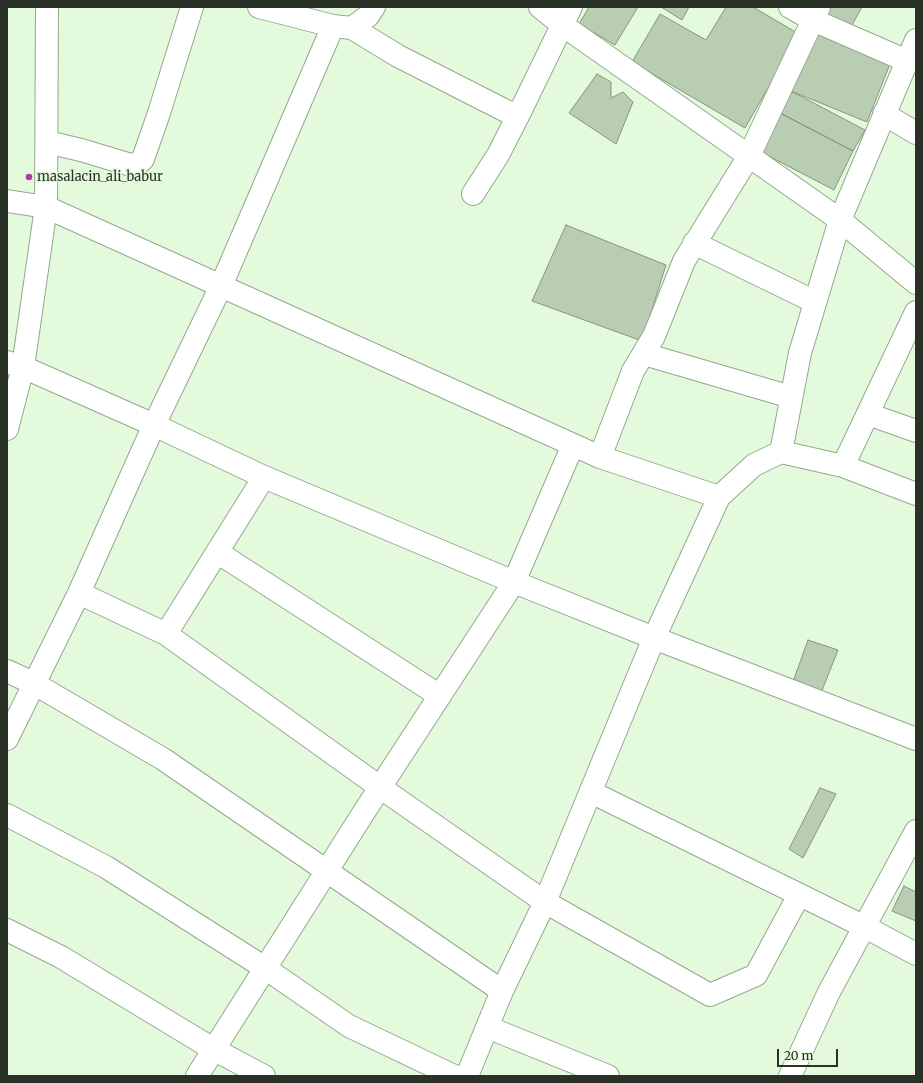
<!DOCTYPE html>
<html>
<head>
<meta charset="utf-8">
<style>
	body { margin:0 }
	#map { position:relative; width:923px; height:1083px; overflow:hidden; background:#e4fadd; font-family:Merriweather,serif }
	canvas { display:block }
	.frame { position:absolute; inset:0; border:8px solid #2a3227; pointer-events:none }
	.scale { position:absolute; left:777px; top:1049px; width:61px; height:18px; box-sizing:border-box; border:2px solid #2a3227; border-top:0; padding-left:5px; font-size:12px; line-height:14px; white-space:nowrap; color:#2a3227; -webkit-text-stroke:3px #e4fadd; paint-order:stroke }
</style>
</head>
<body>
<div id="map">
<canvas width="923" height="1083"></canvas>
<div class="frame"></div>
<div class="scale">20 m</div>
</div>
<script>
const ctx = document.querySelector('canvas').getContext('2d');
ctx.lineJoin = 'round';
function fillPath(path, color) { ctx.fillStyle = color; ctx.fill(path, 'evenodd'); }
const poly = rows => new Path2D(rows.map(r => 'M' + r).join(''));
function strokePath(path, color, width, dash) { ctx.strokeStyle = color; ctx.lineWidth = width; ctx.lineCap = dash ? 'butt' : 'round'; ctx.setLineDash(dash || []); ctx.stroke(path); }
function write(font, color, halo, rows, align = 'center') {
  ctx.font = font + ' Merriweather,serif'; ctx.lineWidth = 3; ctx.setLineDash([]); ctx.textBaseline = 'middle'; ctx.strokeStyle = halo; ctx.fillStyle = color; for (const [text, x, y, turn = 0] of rows) {
    ctx.save(); ctx.translate(x, y); ctx.rotate((+turn || 0) * Math.PI / 180); ctx.textAlign = isNaN(turn) ? turn : align; if (halo) ctx.strokeText(text, 0, 0); ctx.fillText(text, 0, 0); ctx.restore();
  }
}
const building = poly([
	[589,7,638,7,615,45,579,24,589,7],
	[661,7,689,7,682,20,661,7],
	[726,7,753,7,799,34,745,128,632,62,660,14,706,40,726,7],
	[830,7,862,7,851,27,826,15,830,7],
	[814,33,890,64,867,122,791,91,814,33],
	[597,74,611,82,611,98,623,92,633,102,616,144,569,113,597,74],
	[791,91,865,130,853,151,780,113,791,91],
	[780,113,853,151,834,190,759,151,780,113],
	[566,225,666,265,642,341,532,301,566,225],
	[808,640,838,650,821,693,794,679,808,640],
	[820,788,836,794,803,858,789,849,820,788],
	[904,886,916,892,916,921,892,911,904,886]
]);
fillPath(building, '#b8cdb1');
strokePath(building, '#83977d', 1);
const minor = poly([
	[259,7,333,26,352,28,368,16,374,7],
	[540,7,561,24,840,220,916,283],
	[790,7,813,20,907,61],
	[352,28,398,56,508,112,515,113,521,110,571,7],
	[884,114,916,133],
	[47,142,81,150,131,165,137,164,143,159,159,113,192,7],
	[473,194,498,155,521,110],
	[7,201,46,207,600,457,719,497],
	[694,243,815,302],
	[644,354,791,397],
	[7,362,23,367,154,425,264,477,514,582,654,638,916,739],
	[868,414,916,431],
	[7,429,23,367,46,207,47,7],
	[781,452,843,466,916,494],
	[600,457,633,371,654,336,684,261,749,156,819,7],
	[843,466,916,312],
	[217,552,440,696],
	[79,593,166,634,381,788,545,902,710,995,756,975,799,895],
	[166,634,264,477],
	[7,671,35,684,163,759,502,991],
	[7,739,79,593,154,425,221,286,333,26],
	[591,792,865,927,916,954],
	[7,815,106,867,265,968,349,1026,454,1076],
	[7,930,61,957,213,1049,264,1076],
	[487,1027,608,1076],
	[197,1076,364,812,514,582,573,445],
	[467,1076,502,991,545,902,654,638,719,497,754,465,781,452,800,353,840,220,916,40],
	[790,1076,829,992,916,831]
]);
strokePath(minor, '#94a88e', 24);
strokePath(minor, '#fff', 22);
for (const [x, y, r, color] of [
	[29,177,4,"#ad3d99"]
]) { const dot = new Path2D(); dot.arc(x, y, r, 0, 2 * Math.PI); ctx.fillStyle = color; ctx.fill(dot); strokePath(dot, '#e4fadd', 1.5); }
write('13px', '#2a3227', '#e4fadd', [
	["masalacin_ali_babur",37,177]
], 'left');
</script>
</body>
</html>
